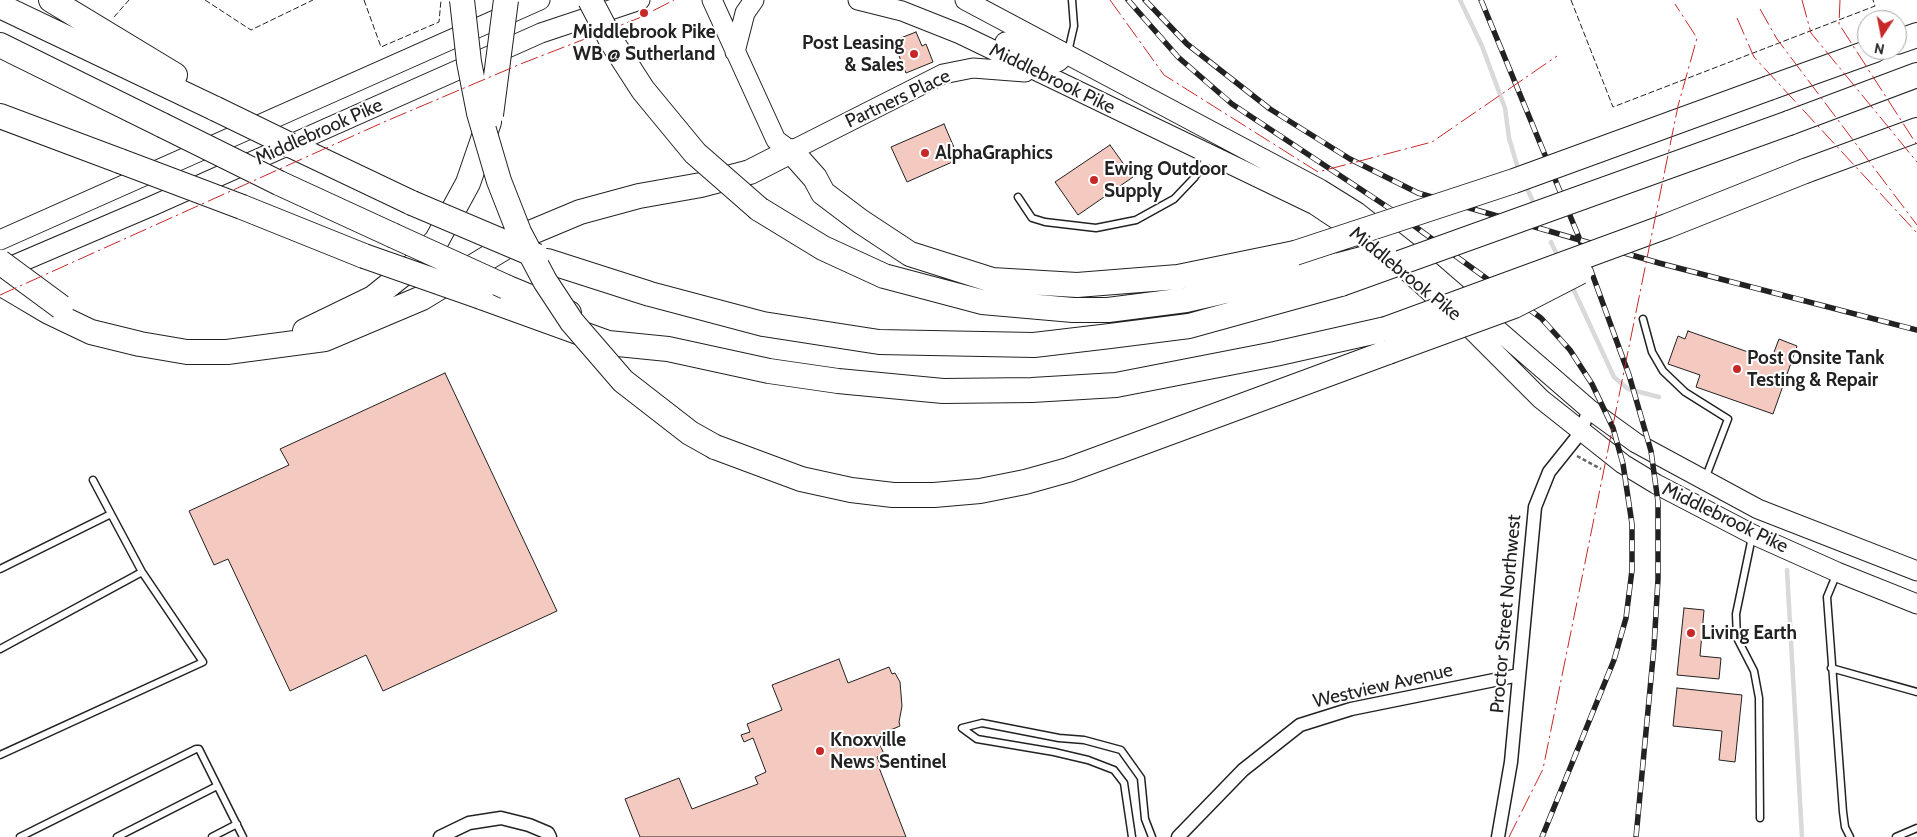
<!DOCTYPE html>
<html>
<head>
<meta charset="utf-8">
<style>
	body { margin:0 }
	#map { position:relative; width:1917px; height:837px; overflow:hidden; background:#fff; font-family:Cabin,sans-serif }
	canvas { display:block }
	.north { position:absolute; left:1857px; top:10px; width:50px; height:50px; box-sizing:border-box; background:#fff; border:1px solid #a7a7a7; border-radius:50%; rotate:191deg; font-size:14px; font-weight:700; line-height:20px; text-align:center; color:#222 }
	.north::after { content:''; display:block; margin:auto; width:18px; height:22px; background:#c62828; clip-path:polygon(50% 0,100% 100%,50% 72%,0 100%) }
</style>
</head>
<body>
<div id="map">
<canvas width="1917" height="837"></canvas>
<div class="north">N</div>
</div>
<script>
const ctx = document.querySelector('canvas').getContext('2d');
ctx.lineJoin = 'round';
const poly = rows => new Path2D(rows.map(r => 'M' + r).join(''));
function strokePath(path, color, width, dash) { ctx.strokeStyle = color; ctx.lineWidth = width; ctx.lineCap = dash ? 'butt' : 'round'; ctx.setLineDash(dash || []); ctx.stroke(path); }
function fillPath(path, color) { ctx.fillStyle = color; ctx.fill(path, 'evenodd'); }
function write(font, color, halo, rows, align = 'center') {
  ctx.font = font + ' Cabin,sans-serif'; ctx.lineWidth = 4; ctx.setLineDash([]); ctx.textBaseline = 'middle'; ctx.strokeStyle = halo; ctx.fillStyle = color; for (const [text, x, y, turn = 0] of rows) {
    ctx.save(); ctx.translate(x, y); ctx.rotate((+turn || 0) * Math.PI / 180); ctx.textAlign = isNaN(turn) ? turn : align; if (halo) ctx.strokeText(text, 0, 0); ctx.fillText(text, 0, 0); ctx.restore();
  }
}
strokePath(poly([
	[1460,0,1482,46,1505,108,1509,138,1519,172],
	[1525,184,1535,206],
	[1551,242,1559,259],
	[1571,284,1614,377,1628,389,1659,397],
	[1787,570,1802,837]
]), '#d9d9d9', 4.5);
const building = poly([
	[916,32,922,46,926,44,933,62,906,73,893,41,916,32],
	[944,124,959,159,907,182,891,147,944,124],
	[1110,145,1133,177,1078,215,1055,182,1110,145],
	[1688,331,1771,360,1779,339,1797,346,1773,414,1696,387,1700,375,1668,364,1678,336,1685,339,1688,331],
	[445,373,557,611,383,691,366,655,290,691,228,559,214,565,189,511,289,465,280,449,445,373],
	[1684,608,1704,610,1700,656,1721,658,1719,679,1677,675,1684,608],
	[839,659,848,683,889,667,892,674,895,673,900,682,902,706,899,722,900,726,869,739,874,747,880,745,884,754,877,757,880,764,878,765,906,837,640,837,625,799,679,778,692,809,758,784,755,777,766,772,753,738,744,742,741,735,750,732,747,724,782,710,772,685,839,659],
	[1677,688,1742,695,1735,762,1719,760,1722,731,1673,726,1677,688]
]);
fillPath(building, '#f3c9c0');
strokePath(building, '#222', 1);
const service = poly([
	[1068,52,1074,26,1072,0],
	[1018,197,1032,218,1045,222,1096,228,1136,220,1174,199,1194,178,1209,155],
	[1643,319,1652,352,1663,371,1685,392,1728,419,1705,479],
	[1752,537,1736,614,1737,638,1754,671,1759,698,1760,818],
	[0,569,111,514,93,480],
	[1837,573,1827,597,1843,812,1845,827,1850,837],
	[0,649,142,572],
	[1831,668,1917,692],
	[0,755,203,662,142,572,111,514],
	[20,837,196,749,199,749,243,837],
	[117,837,217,786],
	[212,837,237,824],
	[1132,837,1124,783,1114,770,1088,760,1054,752,977,739,962,728,982,723,1059,738,1084,740,1121,750,1141,778,1145,819,1152,837],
	[1896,837,1917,828]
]);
const minor = poly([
	[440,837,469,823,501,818,529,825,548,833,550,837],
	[1178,837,1243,770,1300,725,1351,709,1519,675],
	[1498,837,1511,762,1535,507,1549,472,1581,432,1589,409]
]);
const secondary = poly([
	[712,0,776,140,791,151,943,74,973,68,1025,72],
	[858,0,902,11,960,34,1315,205,1351,229,1408,272,1471,329,1541,399,1623,464,1656,484,1752,534,1837,572,1917,604],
	[965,0,1320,189,1357,212,1409,253,1589,409,1636,443,1758,509,1917,571],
	[1005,42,1050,62,1058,62,1067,54],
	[735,52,745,13,754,0],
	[0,240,540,0],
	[0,271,152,206,541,33,640,0]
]);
const motorway = poly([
	[51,0,175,75],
	[0,6,216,109],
	[1897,42,1917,35],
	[0,45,162,125],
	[1769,88,1875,50],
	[0,116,120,161],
	[1789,123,1917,75],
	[290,145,412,203],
	[1805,171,1917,130],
	[279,183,392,235],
	[242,207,364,256],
	[759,209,823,248,884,276,982,302,1073,310,1108,310,1186,300,1339,265],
	[547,261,650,294,763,324,879,342,1034,345,1110,336,1189,326,1341,284],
	[0,283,49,312,91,332,140,344,187,352,227,352,325,339,422,298,525,235,580,212,639,196,701,185,750,172,791,151,815,178,823,193,860,221,910,254,992,280,1077,285,1178,277,1295,253],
	[506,287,569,313],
	[481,297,608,343,668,349,769,371,838,381,943,391,1032,390,1116,385,1275,354,1386,329],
	[305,331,373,298,413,266,437,240,468,183,489,122],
	[715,447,801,479,851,490,893,495,934,495,980,491,1025,482,1068,470,1388,352]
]);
strokePath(service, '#222', 9);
strokePath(minor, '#222', 15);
strokePath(secondary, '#222', 21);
strokePath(motorway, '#222', 26);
strokePath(poly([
	[1577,456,1601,469]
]), '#646464', 2.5, [4, 2.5]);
strokePath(service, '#fff', 6);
strokePath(minor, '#fff', 12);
strokePath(secondary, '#fff', 19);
strokePath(motorway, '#fff', 24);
const rail = poly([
	[1128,0,1178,57,1232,104,1395,212,1541,318,1570,350,1592,384,1613,428,1623,464,1632,524,1632,570,1626,618,1614,660,1542,837],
	[1145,0,1187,44,1270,109,1350,159,1418,193,1659,263,1917,330],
	[1481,0,1578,235,1629,375,1651,451,1658,502,1658,579,1654,647,1636,837]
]);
strokePath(rail, '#222', 5.5);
strokePath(rail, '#fff', 4, [11]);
const motorwayBridge = poly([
	[462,0,469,62,479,113,499,181,519,232,545,281,572,322,623,381,690,433,715,447],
	[590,0,612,42,643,90,695,153,759,209],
	[216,109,290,145],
	[491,115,506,0],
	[162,125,279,183],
	[120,161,242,207],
	[412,203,537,256],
	[392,235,506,287],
	[1295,253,1514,181,1769,88],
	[364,256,481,297],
	[0,262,61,307],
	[1339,265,1384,253],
	[1341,284,1789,123],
	[1386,329,1667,226,1805,171],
	[1388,352,1514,306,1580,272]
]);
strokePath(motorwayBridge, '#222', 26, []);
strokePath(motorwayBridge, '#fff', 24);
strokePath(poly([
	[205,0,251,30,313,0],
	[364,0,381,47,439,22,441,0],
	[1571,0,1613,107,1875,6,1873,0],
	[114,17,129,0]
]), '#222', 1, [6, 2.5]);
strokePath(poly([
	[1110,0,1164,75,1318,172,1432,142,1557,56],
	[1802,0,1811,33,1917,162],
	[1840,0,1839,24,1917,145],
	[1760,9,1777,39,1917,225],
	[1737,18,1754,57,1917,233],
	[0,295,384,122,523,63,639,18,674,0],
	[1509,837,1543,769,1678,106,1697,38,1675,4]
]), '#c62828', 1, [18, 4, 2.5, 4]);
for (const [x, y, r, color] of [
	[644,13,5,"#c62828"],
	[914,54,5,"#c62828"],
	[925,153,5,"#c62828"],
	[1094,180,5,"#c62828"],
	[1737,369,5,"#c62828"],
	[1691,633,5,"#c62828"],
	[820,751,5,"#c62828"]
]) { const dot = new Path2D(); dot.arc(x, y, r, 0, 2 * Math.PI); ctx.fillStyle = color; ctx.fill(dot); strokePath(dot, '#fff', 2); }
write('bold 19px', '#222', '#fff', [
	["Middlebrook Pike",644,32,"center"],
	["WB @ Sutherland",644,54,"center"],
	["Post Leasing",904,43,"right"],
	["& Sales",904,65,"right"],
	["AlphaGraphics",935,153],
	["Ewing Outdoor",1104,169],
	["Supply",1104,191],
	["Post Onsite Tank",1747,358],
	["Testing & Repair",1747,380],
	["Living Earth",1701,633],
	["Knoxville",830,740],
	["News Sentinel",830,762]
], 'left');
write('19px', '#222', '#fff', [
	["Middlebrook Pike",1052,79,26],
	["Partners Place",898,99,-25],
	["Middlebrook Pike",319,132,-24],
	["Middlebrook Pike",1405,274,39],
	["Middlebrook Pike",1725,518,26],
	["Proctor Street Northwest",1506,614,-85],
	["Westview Avenue",1383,686,-13]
]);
</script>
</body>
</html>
